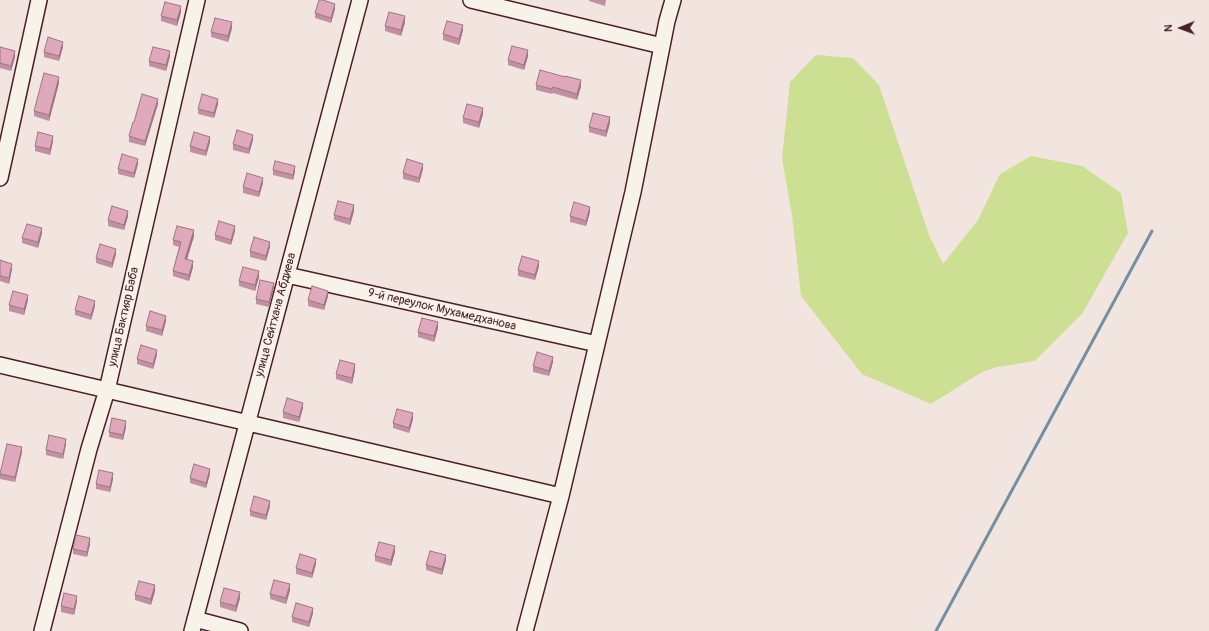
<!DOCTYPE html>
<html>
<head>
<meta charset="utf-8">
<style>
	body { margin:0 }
	#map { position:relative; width:1209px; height:631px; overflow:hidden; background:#f2e4df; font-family:Pangolin,sans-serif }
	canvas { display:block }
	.north { position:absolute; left:1161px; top:8px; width:40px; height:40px; -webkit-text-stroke:3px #f7f3e8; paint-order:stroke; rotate:269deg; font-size:11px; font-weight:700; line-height:16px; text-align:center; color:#4a1f2b }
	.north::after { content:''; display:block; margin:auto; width:14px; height:18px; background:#4a1f2b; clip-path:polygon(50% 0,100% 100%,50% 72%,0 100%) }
</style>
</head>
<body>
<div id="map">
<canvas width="1209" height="631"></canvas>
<div class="north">N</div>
</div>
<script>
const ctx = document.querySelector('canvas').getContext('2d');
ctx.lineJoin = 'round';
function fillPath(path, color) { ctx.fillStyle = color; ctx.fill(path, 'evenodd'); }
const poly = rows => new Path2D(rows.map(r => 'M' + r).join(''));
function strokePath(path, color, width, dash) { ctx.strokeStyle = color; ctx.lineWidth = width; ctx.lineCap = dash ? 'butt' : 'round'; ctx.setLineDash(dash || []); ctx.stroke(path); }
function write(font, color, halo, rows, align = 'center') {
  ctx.font = font + ' Pangolin,sans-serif'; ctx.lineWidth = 3; ctx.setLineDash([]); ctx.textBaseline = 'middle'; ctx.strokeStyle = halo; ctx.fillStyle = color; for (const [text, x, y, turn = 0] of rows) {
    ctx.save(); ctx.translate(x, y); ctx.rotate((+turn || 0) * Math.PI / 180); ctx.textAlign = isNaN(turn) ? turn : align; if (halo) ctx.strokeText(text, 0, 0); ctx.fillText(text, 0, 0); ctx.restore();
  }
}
fillPath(poly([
	[816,55,853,58,879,85,929,235,943,264,978,220,1000,174,1031,156,1082,166,1121,193,1128,233,1082,314,1035,361,997,367,982,372,931,404,862,374,801,296,792,215,782,158,790,82]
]), '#cddf93');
strokePath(poly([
	[936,631,1152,231]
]), '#748fa2', 3);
const minor = poly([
	[471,0,662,46],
	[0,178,39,0],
	[287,275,597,344],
	[0,365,561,496],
	[195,619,240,631],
	[42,631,89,449,107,390,197,0],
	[192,631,360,0],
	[525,631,561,496,633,192,667,21,673,0]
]);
strokePath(minor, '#4a1f2b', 18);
strokePath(minor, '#f7f3e8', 15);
fillPath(poly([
	[589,0,606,0,605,6,589,1],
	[335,9,331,23,315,18,315,13],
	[181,12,177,26,161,21,161,16],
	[405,22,401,36,385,31,385,26],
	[232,28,228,42,211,37,211,32],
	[463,30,459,45,443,40,443,34],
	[0,47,15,57,11,71,0,68],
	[63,47,59,61,44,57,44,52],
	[170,56,166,71,149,66,149,61],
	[528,56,524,70,508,65,508,60],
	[59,83,49,121,34,116,34,111],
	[536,85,581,86,577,100,553,93,552,94,536,90],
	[158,104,145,146,129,142,129,136,134,122],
	[218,104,214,118,198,114,198,109],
	[483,114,479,128,463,123,463,118],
	[610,123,606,137,589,132,589,127],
	[253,140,249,154,233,150,233,144],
	[53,141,50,155,35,151,35,146],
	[210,142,206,156,190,152,190,146],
	[138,164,134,178,118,174,118,169],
	[423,169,419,183,403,179,403,173],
	[273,170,295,171,293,180,273,175],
	[263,183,259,197,243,193,243,187],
	[354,211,350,225,334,220,334,215],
	[590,212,586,226,570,222,570,216],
	[128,216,124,230,108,226,108,220],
	[235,231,231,245,215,240,215,235],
	[42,233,38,248,22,243,22,238],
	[194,236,187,260,193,267,189,281,173,276,173,271,179,247,173,245,173,240],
	[270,247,266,261,250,257,250,251],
	[116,254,112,268,96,263,96,258],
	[0,260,12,269,9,284,0,281],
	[539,266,535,280,518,276,518,270],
	[259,277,255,291,239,286,239,281],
	[274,288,269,307,256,304,256,299],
	[328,296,324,310,308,306,308,300],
	[28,300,24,315,9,311,9,305],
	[95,306,91,320,75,315,75,310],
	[166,321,162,336,146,331,146,326],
	[438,328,434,342,418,337,418,332],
	[157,355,153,369,137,364,137,359],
	[553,362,549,376,533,372,533,366],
	[355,370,352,384,336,379,336,374],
	[303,408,299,422,283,418,283,412],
	[413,419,409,433,393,428,393,423],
	[126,427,123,440,109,437,109,432],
	[66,444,63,459,46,455,46,450],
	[22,452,15,482,0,479,0,474],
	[210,474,206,488,190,483,190,478],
	[113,479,110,492,96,489,96,484],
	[270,506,266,520,250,516,250,511],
	[90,544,87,557,73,554,73,549],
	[395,552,391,566,375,561,375,556],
	[446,560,442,575,426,570,426,565],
	[316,564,312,578,296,574,296,568],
	[290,590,286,604,270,599,270,594],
	[155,591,151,605,135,600,135,595],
	[240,598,236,612,220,607,220,602],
	[77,601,74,615,61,612,61,606],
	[313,613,309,627,292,622,292,617]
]), '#c190a1');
fillPath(poly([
	[335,4,335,9,331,23,331,18],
	[181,6,181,12,177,26,177,20],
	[405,16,405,22,401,36,401,30],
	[232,22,232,28,228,42,228,36],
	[463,25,463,30,459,45,459,39],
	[63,42,63,47,59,61,59,56],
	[528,50,528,56,524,70,524,65],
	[15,51,15,57,11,71,11,66],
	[170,51,170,56,166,71,166,65],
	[59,77,59,83,49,121,49,115],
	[581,80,581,86,577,100,577,94],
	[158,99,158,104,145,146,145,141],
	[218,99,218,104,214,118,214,113],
	[483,108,483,114,479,128,479,122],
	[610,117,610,123,606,137,606,131],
	[253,135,253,140,249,154,249,149],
	[53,136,53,141,50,155,50,149],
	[210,137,210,142,206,156,206,151],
	[138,159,138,164,134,178,134,173],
	[423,164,423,169,419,183,419,178],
	[295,166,295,171,293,180,293,175],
	[263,178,263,183,259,197,259,192],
	[354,205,354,211,350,225,350,219],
	[590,207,590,212,586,226,586,221],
	[128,211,128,216,124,230,124,225],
	[235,226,235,231,231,245,231,240],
	[42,228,42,233,38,248,38,242],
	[194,230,194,236,185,265,185,259],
	[270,242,270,247,266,261,266,256],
	[116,249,116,254,112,268,112,263],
	[193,261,193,267,189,281,189,275],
	[539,261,539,266,535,280,535,275],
	[12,264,12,269,9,284,9,278],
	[259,271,259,277,255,291,255,285],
	[274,283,274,288,269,307,269,302],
	[328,291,328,296,324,310,324,305],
	[28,295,28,300,24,315,24,309],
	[95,301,95,306,91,320,91,315],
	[166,316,166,321,162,336,162,330],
	[438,322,438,328,434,342,434,336],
	[157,350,157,355,153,369,153,364],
	[553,357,553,362,549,376,549,371],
	[355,364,355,370,352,384,352,378],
	[303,403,303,408,299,422,299,417],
	[413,413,413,419,409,433,409,428],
	[126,421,126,427,123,440,123,435],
	[66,439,66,444,63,459,63,454],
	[22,447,22,452,15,482,15,477],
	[210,469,210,474,206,488,206,483],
	[113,473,113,479,110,492,110,487],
	[270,501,270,506,266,520,266,515],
	[90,538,90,544,87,557,87,552],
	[395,546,395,552,391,566,391,560],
	[446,555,446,560,442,575,442,569],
	[316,559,316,564,312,578,312,573],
	[290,584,290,590,286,604,286,598],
	[155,585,155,591,151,605,151,599],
	[240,592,240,598,236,612,236,606],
	[77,596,77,601,74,615,74,609],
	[313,608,313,613,309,627,309,622]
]), '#9d7683');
const building = poly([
	[319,0,323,0,335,4,331,18,315,13,319,0],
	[165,2,181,6,177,20,161,16,165,2],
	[389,12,405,16,401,30,385,26,389,12],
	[215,18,232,22,228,36,211,32,215,18],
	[447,21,463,25,459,39,443,34,447,21],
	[48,37,63,42,59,56,44,52,48,37],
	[512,46,528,50,524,65,508,60,512,46],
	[0,47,15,51,11,66,0,63,0,47],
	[153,47,170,51,166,65,149,61,153,47],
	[540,70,565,77,565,76,581,80,577,94,553,87,552,89,536,85,540,70],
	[44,73,59,77,49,115,34,111,44,73],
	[142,94,158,99,145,141,129,136,133,122,134,122,142,94],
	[202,94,218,99,214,113,198,109,202,94],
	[467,104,483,108,479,122,463,118,467,104],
	[593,113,610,117,606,131,589,127,593,113],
	[237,130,253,135,249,149,233,144,237,130],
	[38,132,53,136,50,149,35,146,38,132],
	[194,132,210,137,206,151,190,146,194,132],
	[122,154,138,159,134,173,118,169,122,154],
	[407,159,423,164,419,178,403,173,407,159],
	[275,161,295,166,293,175,273,170,275,161],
	[247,173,263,178,259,192,243,187,247,173],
	[338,201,354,205,350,219,334,215,338,201],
	[574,202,590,207,586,221,570,216,574,202],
	[112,206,128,211,124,225,108,220,112,206],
	[219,221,235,226,231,240,215,235,219,221],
	[27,224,42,228,38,242,22,238,27,224],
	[177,226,194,230,185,259,193,261,189,275,173,271,181,242,173,240,177,226],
	[254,237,270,242,266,256,250,251,254,237],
	[100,244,116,249,112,263,96,258,100,244],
	[522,256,539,261,535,275,518,270,522,256],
	[0,260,12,264,9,278,0,276,0,260],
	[243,267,259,271,255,285,239,281,243,267],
	[260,280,274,283,269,302,256,299,260,280],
	[312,286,328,291,324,305,308,300,312,286],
	[13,291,28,295,24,309,9,305,13,291],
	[79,296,95,301,91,315,75,310,79,296],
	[150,311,166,316,162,330,146,326,150,311],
	[422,318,438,322,434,336,418,332,422,318],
	[141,345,157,350,153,364,137,359,141,345],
	[537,352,553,357,549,371,533,366,537,352],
	[340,360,355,364,352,378,336,374,340,360],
	[287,398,303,403,299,417,283,412,287,398],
	[397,409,413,413,409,428,393,423,397,409],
	[112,418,126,421,123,435,109,432,112,418],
	[49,435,66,439,63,454,46,450,49,435],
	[7,444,22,447,15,477,0,474,7,444],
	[194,464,210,469,206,483,190,478,194,464],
	[99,470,113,473,110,487,96,484,99,470],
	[254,496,270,501,266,515,250,511,254,496],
	[76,535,90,538,87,552,73,549,76,535],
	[379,542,395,546,391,560,375,556,379,542],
	[430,551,446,555,442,569,426,565,430,551],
	[300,554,316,559,312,573,296,568,300,554],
	[274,580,290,584,286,598,270,594,274,580],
	[139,581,155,585,151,599,135,595,139,581],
	[224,588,240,592,236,606,220,602,224,588],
	[64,593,77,596,74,609,61,606,64,593],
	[296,603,313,608,309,622,292,617,296,603]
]);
fillPath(building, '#e0a8bb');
strokePath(building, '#9d7683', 1);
write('12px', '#4a1f2b', '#f7f3e8', [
	["9-й переулок Мухамедханова",442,310,13],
	["улица Сейтхана Абдиева",276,315,-75],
	["улица Бактияр Баба",124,317,-77]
]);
</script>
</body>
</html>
